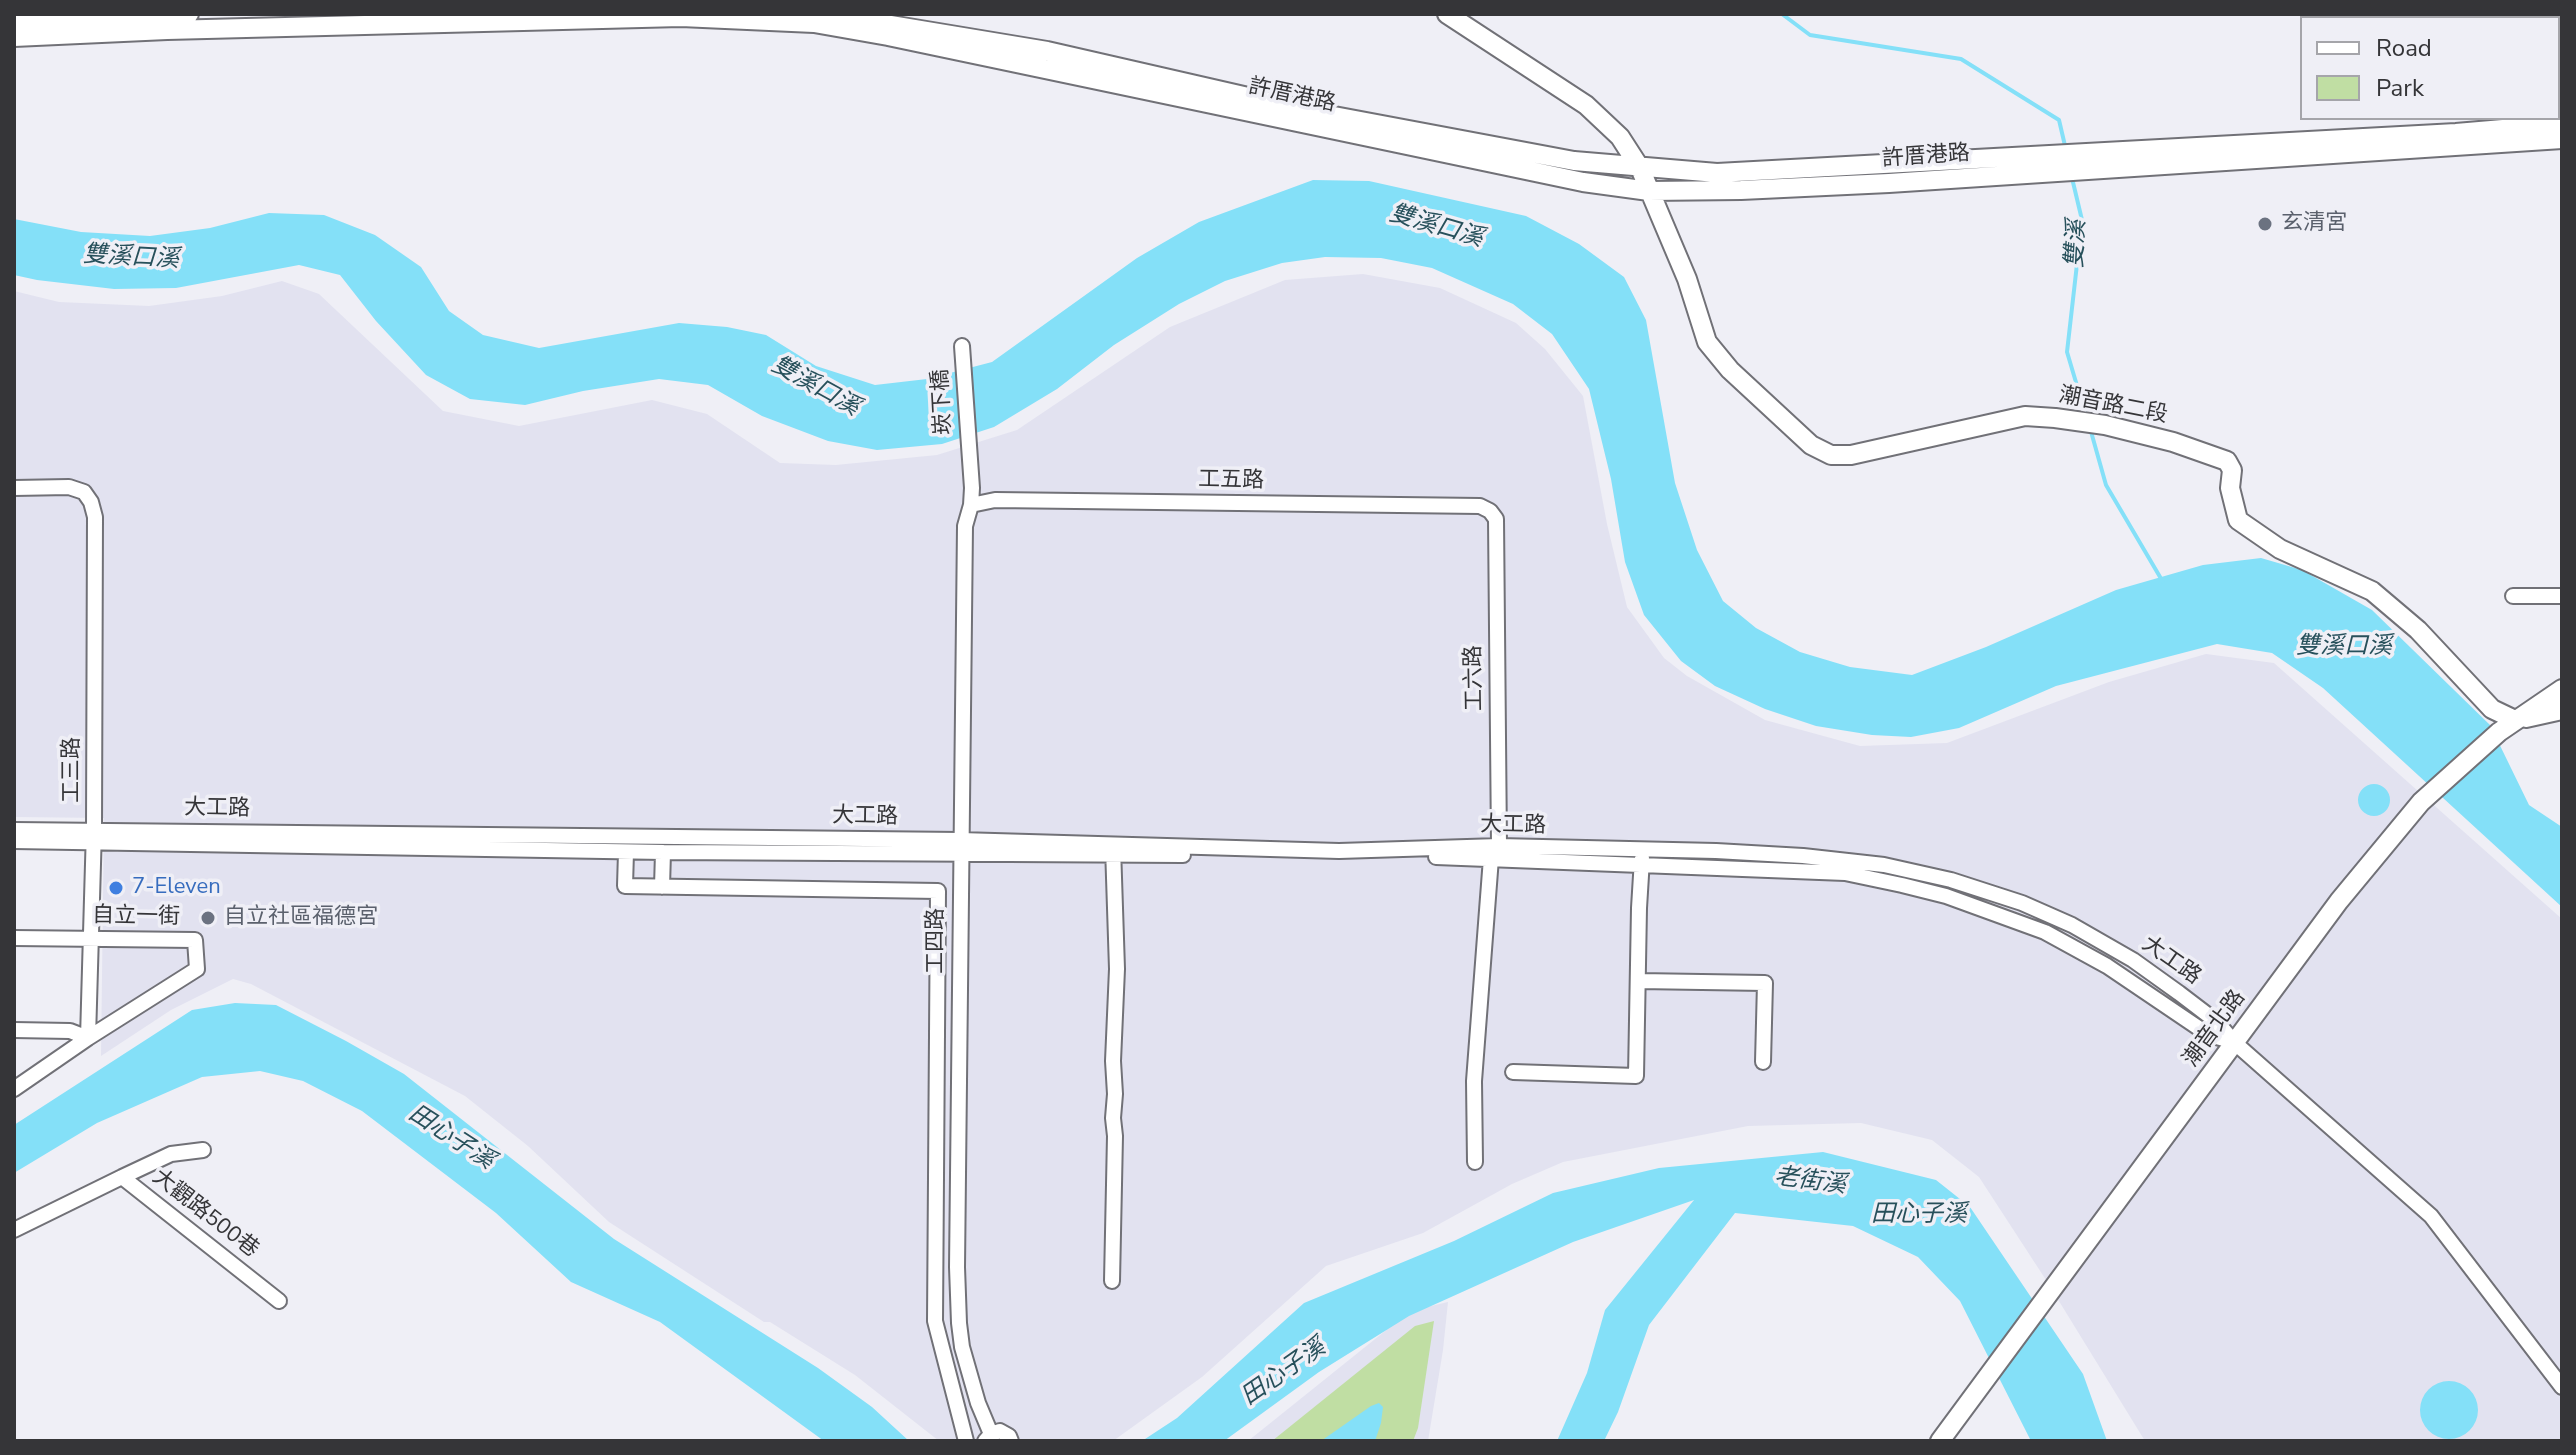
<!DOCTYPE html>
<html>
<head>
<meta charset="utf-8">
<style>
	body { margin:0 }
	#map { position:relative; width:2576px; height:1455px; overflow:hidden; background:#efeff6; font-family:"Nunito Sans",sans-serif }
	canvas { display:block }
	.frame { position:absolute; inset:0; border:16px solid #353538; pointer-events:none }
	.legend { position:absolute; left:2300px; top:16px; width:260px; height:104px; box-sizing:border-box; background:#efeff6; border:2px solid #a5a5aa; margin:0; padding:10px 14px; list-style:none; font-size:24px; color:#353538 }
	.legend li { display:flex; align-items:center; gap:16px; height:40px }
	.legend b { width:40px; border:2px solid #a5a5aa }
</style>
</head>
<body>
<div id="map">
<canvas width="2576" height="1455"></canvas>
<div class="frame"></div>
<ul class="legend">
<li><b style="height:10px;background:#fff"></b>Road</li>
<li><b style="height:22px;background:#c0dea3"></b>Park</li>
</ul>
</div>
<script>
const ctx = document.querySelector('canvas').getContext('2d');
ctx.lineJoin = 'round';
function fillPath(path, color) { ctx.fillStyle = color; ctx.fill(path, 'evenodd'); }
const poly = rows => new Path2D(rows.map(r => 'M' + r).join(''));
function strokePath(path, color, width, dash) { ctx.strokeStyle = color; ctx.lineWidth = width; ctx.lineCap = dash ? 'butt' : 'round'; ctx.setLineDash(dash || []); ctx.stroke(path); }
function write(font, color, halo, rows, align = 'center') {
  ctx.font = font + ' "Nunito Sans","Noto Sans TC",sans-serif'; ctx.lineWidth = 7; ctx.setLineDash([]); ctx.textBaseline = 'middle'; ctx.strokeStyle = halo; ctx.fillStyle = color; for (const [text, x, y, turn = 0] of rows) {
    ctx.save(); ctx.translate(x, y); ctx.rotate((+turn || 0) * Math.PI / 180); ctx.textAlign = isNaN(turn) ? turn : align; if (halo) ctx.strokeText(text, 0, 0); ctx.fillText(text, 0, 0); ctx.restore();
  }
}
fillPath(poly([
	[1363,274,1440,288,1516,323,1545,349,1583,396,1607,524,1627,607,1664,658,1687,676,1765,720,1860,746,1947,743,2109,682,2206,654,2274,663,2562,919,2562,1441,2145,1441,2046,1280,1979,1177,1932,1140,1861,1123,1748,1126,1563,1162,1512,1184,1423,1233,1326,1266,1202,1377,1113,1441,939,1441,855,1375,770,1322,764,1322,609,1222,528,1146,465,1096,251,984,233,979,171,1010,101,1056,104,818,14,817,14,291,59,302,149,306,222,296,282,281,319,294,443,411,519,426,652,400,707,414,780,463,836,465,937,455,1017,430,1170,327,1285,280],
	[1448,1302,1443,1350,1428,1441,1248,1441,1410,1311]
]), '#e2e2f0');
fillPath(poly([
	[1434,1321,1418,1428,1413,1441,1272,1441,1415,1326]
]), '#c0dea3');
fillPath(poly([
	[1313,180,1369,181,1526,216,1579,244,1624,277,1646,320,1675,483,1697,550,1723,601,1756,628,1800,652,1850,667,1912,675,1986,647,2116,590,2203,565,2261,558,2302,570,2372,610,2490,725,2529,805,2562,827,2562,907,2323,688,2272,653,2217,644,2056,686,1959,728,1911,737,1872,735,1816,726,1765,709,1715,686,1681,661,1644,615,1625,562,1611,479,1589,389,1552,334,1513,304,1432,268,1381,258,1325,257,1282,263,1225,281,1179,304,1114,345,1057,389,994,427,942,444,877,450,828,441,762,416,708,385,659,379,583,391,525,405,470,399,426,375,376,321,340,275,299,265,176,288,114,289,37,280,14,275,14,219,81,232,150,236,210,228,269,213,324,215,375,235,421,267,449,311,483,335,539,348,679,323,727,327,766,335,816,366,875,385,927,379,992,362,1137,258,1199,222],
	'2358 800a16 16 0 1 1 32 0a16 16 0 1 1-32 0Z',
	[235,1003,276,1005,346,1041,404,1074,614,1239,818,1368,872,1407,909,1441,824,1441,660,1322,571,1282,496,1213,362,1111,303,1081,260,1071,202,1077,97,1123,14,1173,14,1125,192,1010],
	[1823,1152,1936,1180,1970,1207,2083,1374,2107,1441,2031,1441,1960,1301,1918,1257,1853,1226,1735,1213,1649,1325,1618,1412,1604,1441,1557,1441,1587,1373,1605,1310,1694,1200,1573,1242,1409,1316,1319,1372,1224,1441,1142,1441,1177,1418,1304,1303,1454,1241,1553,1193,1659,1168],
	'2420 1410a29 29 0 1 1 58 0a29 29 0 1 1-58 0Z',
	[1379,1403,1383,1407,1381,1423,1375,1441,1321,1441,1371,1406]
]), '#84e0f8');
strokePath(poly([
	[1782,14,1810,35,1961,59,2059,120,2066,150],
	[2072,178,2082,220,2067,352,2086,416],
	[2090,428,2106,485,2163,582]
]), '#84e0f8', 4);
const minor = poly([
	[962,346,972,488,971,505,965,526,957,1267,959,1323,962,1347,978,1403,991,1434],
	[14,488,69,487,84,492,91,502,95,517,94,829,88,1038],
	[971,505,995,500,1480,506,1490,511,1496,519,1499,846],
	[2513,596,2562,596],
	[14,830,960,840,1339,851,1499,846,1716,851,1803,856,1884,865,1951,880,2022,903,2072,925,2133,960,2179,993,2217,1022,2235,1043,2431,1216,2562,1387],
	[14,841,663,852,1183,855],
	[626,852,625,886,938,891,935,1321,966,1441],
	[1436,857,1845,873,1902,885,1946,896,2045,932,2107,966,2209,1035,2235,1042],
	[662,887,663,852],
	[14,938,195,940,197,969,88,1038,14,1089],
	[1639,981,1765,983,1763,1062],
	[14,1030,70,1031,88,1038],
	[1513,1072,1636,1076,1639,908,1642,859],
	[1475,1162,1474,1081,1491,858],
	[122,1177,171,1154,203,1150],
	[14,1230,122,1177,279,1301],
	[1112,1281,1115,1136,1113,1118,1115,1094,1113,1061,1117,969,1113,847],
	[985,1441,991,1434,1000,1431,1009,1436,1011,1441]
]);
const tertiary = poly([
	[824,14,1047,51,1318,113,1574,161,1717,173,2456,133,2562,124],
	[1447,14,1586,105,1620,137,1640,168,1687,279,1707,342,1730,370,1811,445,1831,455,1851,455,2025,416,2055,418,2105,425,2173,442,2227,461,2232,470,2230,488,2238,520,2280,549,2372,591,2418,630,2492,709,2515,720],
	[2518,14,2522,18],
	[14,21,189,14],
	[14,37,167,30,681,17,814,23,888,36,1583,182,1649,191,1741,190,1889,183,2562,139],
	[2558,62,2562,67],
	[2526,718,2562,710],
	[1940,1441,2339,901,2421,802,2499,732,2562,689]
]);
strokePath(minor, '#717177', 18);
strokePath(tertiary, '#717177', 22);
strokePath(minor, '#fff', 14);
strokePath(tertiary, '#fff', 18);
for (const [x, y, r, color] of [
	[2265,224,8,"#6b7280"],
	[116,888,8,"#3f7fe0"],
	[208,918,8,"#6b7280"]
]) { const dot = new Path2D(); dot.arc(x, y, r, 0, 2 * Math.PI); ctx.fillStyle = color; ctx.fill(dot); strokePath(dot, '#efeff6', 3); }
write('22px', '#353538', '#efeff6', [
	["許厝港路",1292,96,12],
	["許厝港路",1926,157,-4],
	["崁下橋",943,402,-93],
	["潮音路二段",2113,406,11],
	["工五路",1231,481,1],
	["工六路",1475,678,-91],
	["工三路",73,770,-90],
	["大工路",217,809,1],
	["大工路",865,817,1],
	["大工路",1513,826,1],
	["自立一街",136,917,1],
	["工四路",937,941,-90],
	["大工路",2171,961,35],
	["潮音北路",2215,1029,-54],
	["大觀路500巷",205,1214,38]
]);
write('22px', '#5b616d', '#efeff6', [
	["玄清宮",2281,224],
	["自立社區福德宮",224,918]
], 'left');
write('22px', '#366cbe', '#efeff6', [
	["7-Eleven",132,888]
], 'left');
write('italic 24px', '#27505b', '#efeff6', [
	["雙溪口溪",1436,227,16],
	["雙溪",2077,244,-87],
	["雙溪口溪",131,258,3],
	["雙溪口溪",815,387,29],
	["雙溪口溪",2344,647],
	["田心子溪",451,1138,33],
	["老街溪",1810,1182,7],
	["田心子溪",1919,1215],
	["田心子溪",1284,1373,-35]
]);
</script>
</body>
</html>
